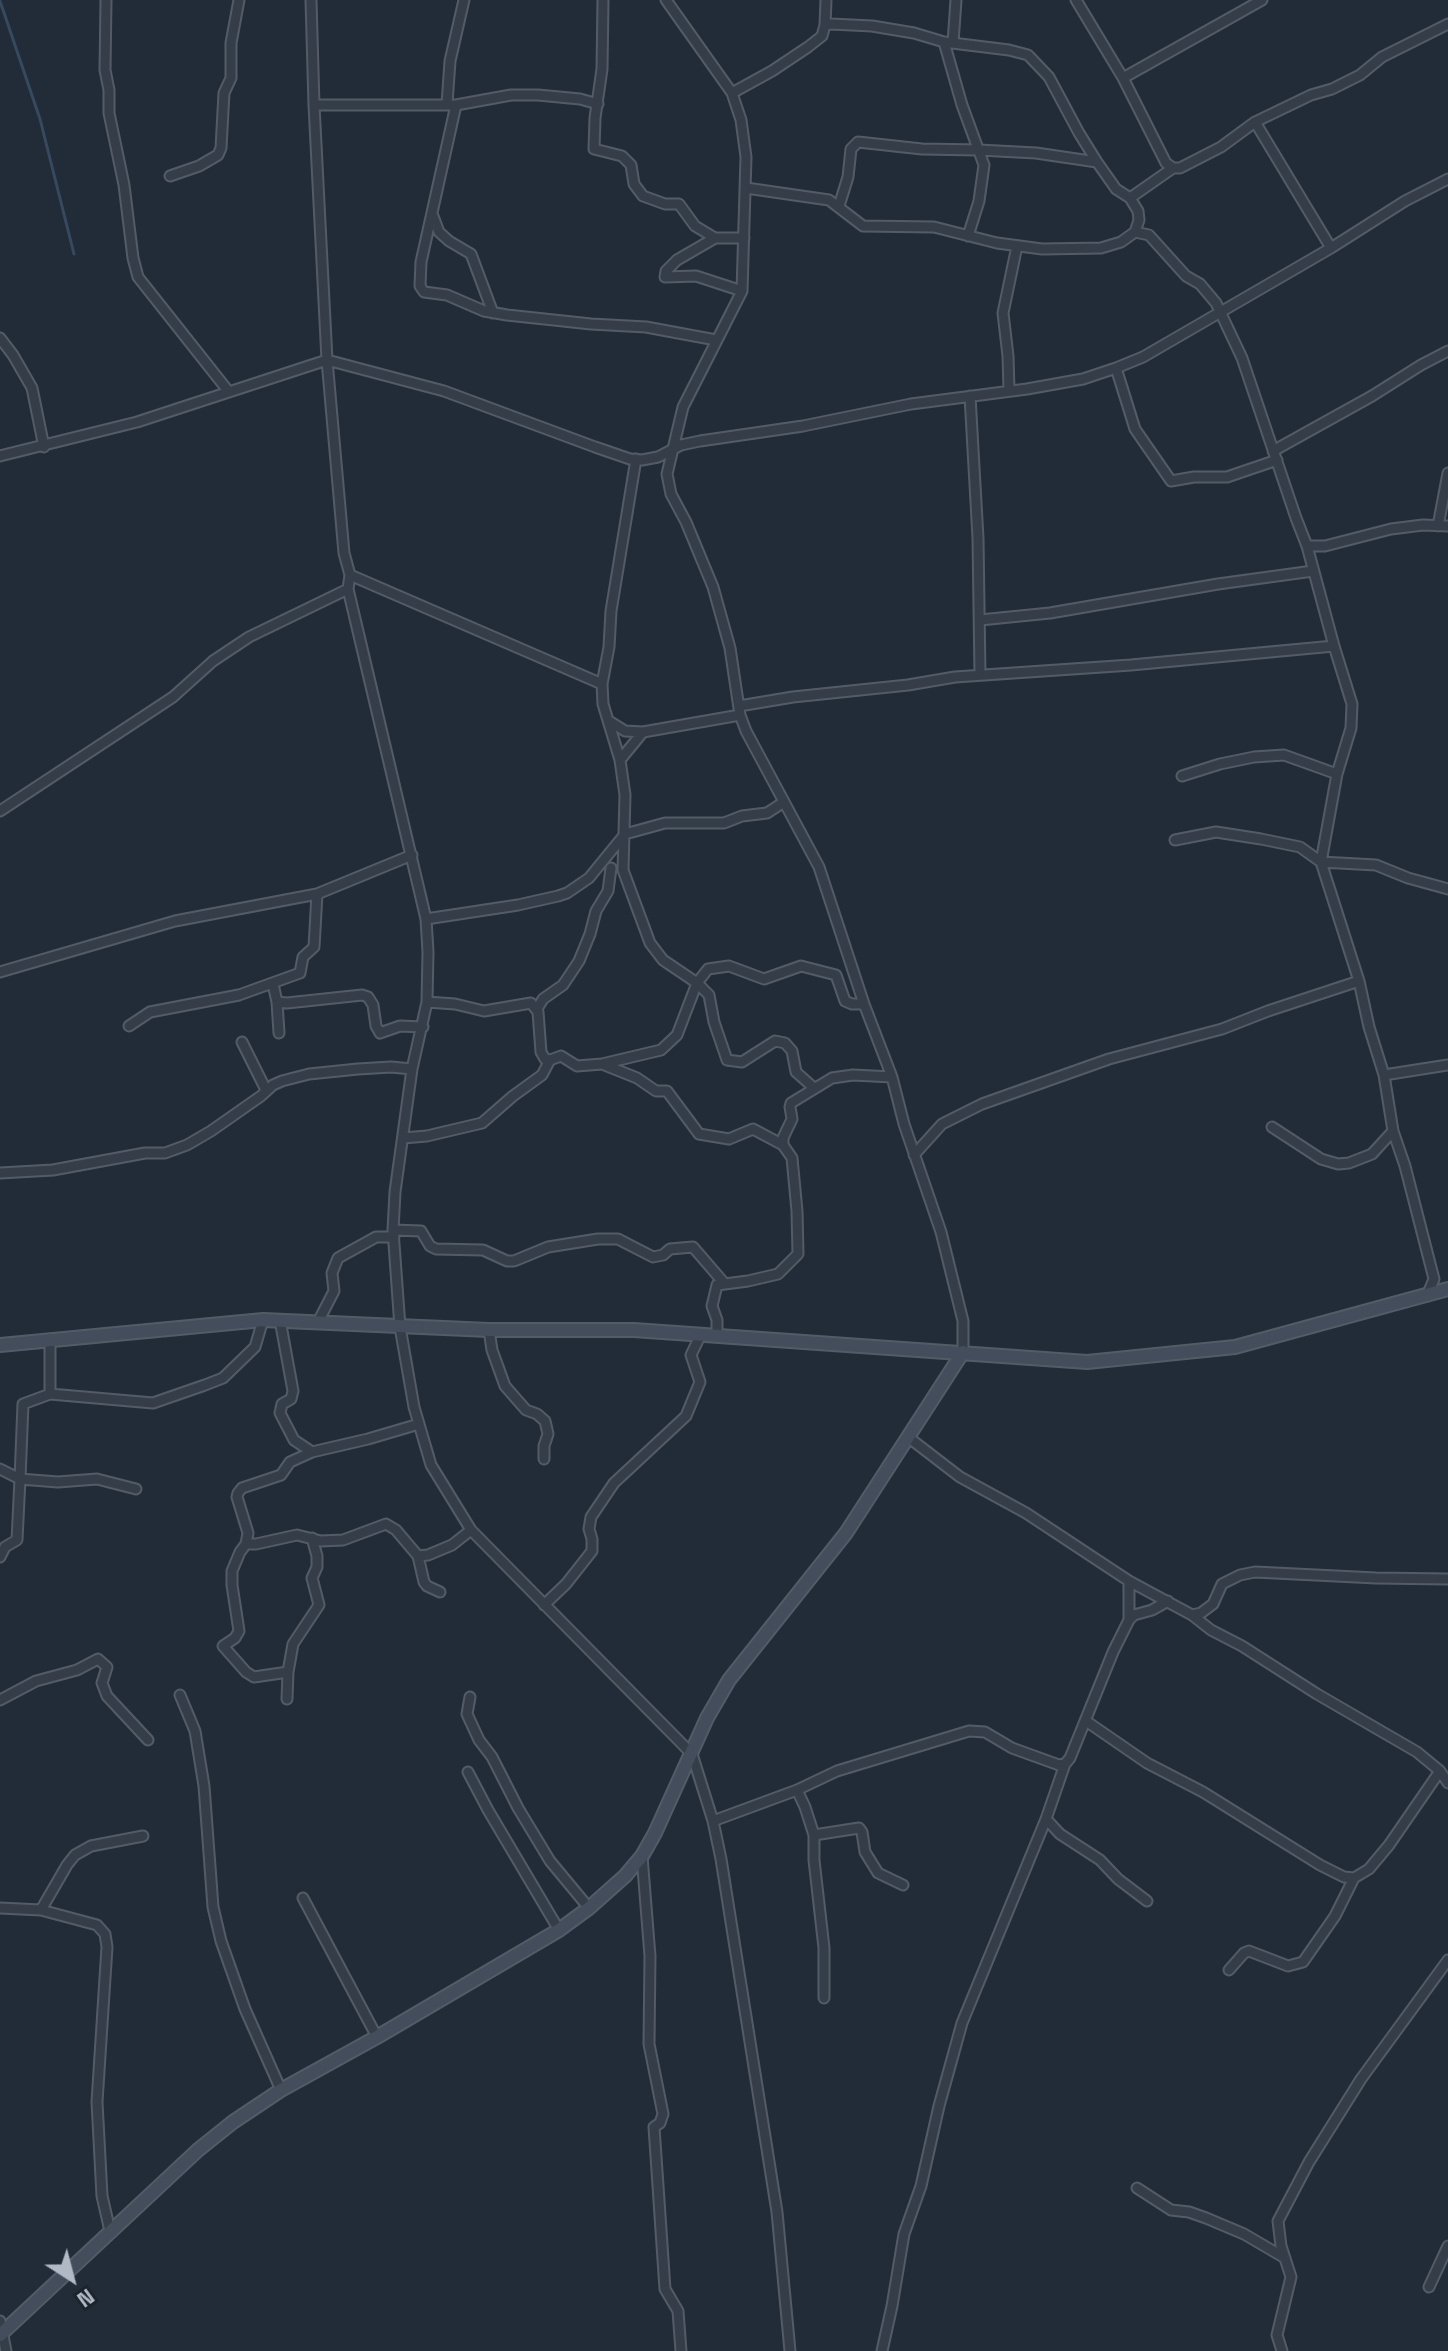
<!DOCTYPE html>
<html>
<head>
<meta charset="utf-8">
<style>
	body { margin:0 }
	#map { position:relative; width:1448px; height:2351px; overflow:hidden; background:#222c38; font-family:"Space Grotesk",sans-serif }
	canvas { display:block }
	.north { position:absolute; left:32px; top:2239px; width:80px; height:80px; -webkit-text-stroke:6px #1b232d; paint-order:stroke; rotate:144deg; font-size:22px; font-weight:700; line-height:32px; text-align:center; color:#b0b9c5 }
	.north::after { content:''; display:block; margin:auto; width:28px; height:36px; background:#b0b9c5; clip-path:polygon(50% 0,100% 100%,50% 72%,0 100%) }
</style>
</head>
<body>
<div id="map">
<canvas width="1448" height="2351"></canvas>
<div class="north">N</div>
</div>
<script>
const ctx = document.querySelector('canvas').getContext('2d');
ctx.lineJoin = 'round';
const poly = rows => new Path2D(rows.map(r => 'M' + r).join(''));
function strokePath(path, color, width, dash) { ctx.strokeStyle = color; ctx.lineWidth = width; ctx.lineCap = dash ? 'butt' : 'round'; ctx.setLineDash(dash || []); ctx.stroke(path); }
strokePath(poly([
	[0,1,40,119,74,254]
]), '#36495f', 3);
const street = poly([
	[106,0,105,70,109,90,109,113,124,185,133,258,138,277,229,392],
	[311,0,314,105,327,360,344,553,350,575,348,589,426,919,428,952,427,1002,412,1069,395,1192,393,1230,400,1327,414,1407,431,1465,471,1530,692,1754,713,1821,721,1859,777,2212,790,2351],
	[603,0,602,69,595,118,594,149,622,156,631,165,634,184,643,196,665,204,679,204,695,226,715,238],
	[666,0,732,93,741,120,746,157,742,291,683,407,667,474,671,494,686,522,713,587,730,648,740,715,746,731,819,867,864,1004,892,1077,904,1124,941,1232,963,1321,963,1352],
	[1076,0,1123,78,1166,163,1173,168,1180,168,1221,147,1255,122,1331,248],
	[825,25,826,0],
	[944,42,962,105,984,165,979,201,968,236],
	[953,43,956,0],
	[1123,78,1262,0],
	[732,93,772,71,808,47,822,36,825,25,831,24,872,26,914,33,944,42,1009,50,1028,55,1049,77,1079,133,1097,162,1116,189,1130,198],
	[447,104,450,61,464,0],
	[314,105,456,105,511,95,538,95,580,99,598,104],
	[456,105,421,262,420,286,424,292,447,295,484,311,507,315,591,324,646,327,716,340],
	[1255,122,1311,95,1332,89,1360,75,1382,57,1448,24],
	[170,176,199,166,218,155,221,148,224,93,231,78,231,43,239,0],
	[746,188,829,200,863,226,934,227,997,243,1042,249,1101,248,1121,242,1135,232,1139,220,1138,211,1130,198,1173,168],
	[839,206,848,177,851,149,858,142,922,149,979,150,1036,153,1097,162],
	[433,216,439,232,449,241,471,254,493,313],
	[1135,232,1149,235,1186,276,1200,284,1216,303,1242,358,1296,518,1307,546,1334,646,1352,704,1351,728,1337,774,1321,862,1359,981,1369,1027,1384,1075,1393,1131,1405,1166,1434,1279,1427,1296],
	[742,291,696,276,665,277,666,271,677,260,715,238,744,238],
	[0,338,13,355,32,388,44,447],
	[1116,368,1135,429,1171,481,1194,477,1227,477,1277,460],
	[1009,390,1008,356,1003,313,1017,246],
	[970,396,978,538,980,675],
	[1273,451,1372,396,1421,365,1448,351],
	[0,456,137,422,327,360,444,391,595,447,630,459,642,460,658,457,681,445,700,441,803,426,911,404,1027,389,1083,379,1116,368,1143,357,1331,248,1405,201,1448,179],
	[636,459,611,611,609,647,602,684,603,704,620,760,625,795,623,870,650,943,663,960,697,983,709,995,714,1022,727,1060,742,1062,775,1041,785,1043,792,1051,796,1072,814,1088],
	[1438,526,1448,473],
	[1307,546,1325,546,1391,529,1423,525,1448,526],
	[350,575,602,684],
	[980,620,1050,613,1218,584,1313,571],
	[739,706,793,697,908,685,955,677,1131,665,1334,646],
	[609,721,625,731,643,732,740,715],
	[620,760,643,732],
	[1182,776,1220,764,1254,757,1284,755,1337,774],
	[0,811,173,697,213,661,249,637,348,589],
	[1175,840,1216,832,1261,839,1300,847,1321,862,1376,865,1408,878,1448,889],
	[426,919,518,905,558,896,567,893,589,878,625,834,665,823,724,823,742,816,767,813,784,802],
	[0,972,175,921,317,894,412,855],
	[273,984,277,1002,279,1033],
	[277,1002,287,1003,362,995,368,997,373,1005,376,1026,380,1033,400,1026,423,1027],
	[427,1002,455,1004,484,1011,531,1003,538,1012,541,1052,545,1059,550,1060,561,1056,577,1066,602,1064,637,1078,656,1091,667,1091,699,1134,729,1139,753,1129,783,1145],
	[537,1009,543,999,563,985,579,961,590,934,596,911,608,891,611,868],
	[129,1026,150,1012,239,995,300,973,303,957,314,947,317,894],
	[242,1042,266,1090],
	[602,1064,661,1050,677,1035,697,983,708,969,729,966,764,979,801,966,836,975,845,1001,852,1004,864,1004],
	[1384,1075,1448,1065],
	[1272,1127,1321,1159,1338,1164,1349,1163,1372,1154,1393,1131],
	[403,1138,427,1136,482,1123,513,1096,542,1075,550,1060],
	[914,1155,942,1124,982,1104,1109,1059,1222,1029,1268,1011,1359,981],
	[0,1173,53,1170,145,1153,165,1153,187,1145,211,1131,261,1096,273,1085,282,1081,309,1074,358,1069,391,1067,412,1069],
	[393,1230,421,1231,430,1246,436,1249,483,1250,507,1261,514,1261,548,1247,598,1239,618,1239,653,1257,663,1255,670,1249,693,1247,724,1283],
	[280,1320,293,1391,291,1399,282,1404,280,1413,294,1440,312,1452],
	[318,1322,334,1291,332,1273,338,1258,376,1237,394,1237],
	[489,1330,492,1350,505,1386,526,1410,537,1414,545,1421,548,1434,544,1446,544,1459],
	[717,1335,717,1320,712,1306,717,1285,748,1281,778,1274,798,1254,797,1211,792,1158,783,1145,783,1138,792,1119,790,1107,791,1103,832,1078,853,1075,892,1077],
	[50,1339,50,1394,23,1404,20,1479,58,1482,97,1479,136,1489],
	[50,1394,153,1403,205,1385,223,1378,255,1347,263,1320],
	[908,1437,960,1477,1026,1513,1129,1581,1192,1615,1211,1630,1242,1646,1317,1694,1417,1752,1440,1771,1448,1783],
	[0,1469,20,1479,17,1540,5,1547,0,1557],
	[246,1544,256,1544,297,1535,321,1541,343,1540,386,1524,396,1530,418,1556,424,1582,427,1586,440,1592],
	[418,1556,428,1555,452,1545,471,1530],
	[544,1605,566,1584,592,1551,592,1539,589,1529,591,1517,614,1483,686,1416,700,1382,691,1355,701,1334],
	[1192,1615,1201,1613,1213,1604,1222,1584,1240,1575,1255,1572,1376,1578,1448,1579],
	[1129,1620,1129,1581],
	[288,1672,254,1677,246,1672,223,1646,235,1638,239,1631,232,1585,232,1571,240,1552,246,1544,248,1533,237,1497,238,1493,242,1488,281,1475,290,1462,312,1452,368,1439,419,1424],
	[180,1695,195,1731,204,1786,213,1907,221,1941,245,2009,281,2090],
	[470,1697,467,1714,479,1740,492,1757,518,1808,550,1861,589,1908],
	[287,1699,288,1672,293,1644,319,1605,312,1578,317,1567,317,1556,312,1538],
	[0,1700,36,1681,77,1670,98,1659,107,1667,102,1683,107,1696,148,1740],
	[1086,1721,1147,1763,1203,1792,1320,1865,1344,1877,1354,1878],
	[468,1772,488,1810,559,1930],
	[797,1790,805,1807,814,1835,814,1860,824,1948,824,1998],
	[1046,1819,1060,1834,1100,1860,1118,1879,1147,1901],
	[713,1821,797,1790,837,1771,969,1731,985,1732,1012,1748,1059,1765,1065,1764,1070,1758,1113,1652,1129,1620,1134,1615,1152,1610,1168,1601],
	[814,1835,859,1828,862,1832,865,1852,878,1873,903,1885],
	[642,1856,650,1956,649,2044,663,2114,660,2123,654,2127,665,2289,678,2311,681,2351],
	[303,1898,377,2037],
	[0,1908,41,1910,97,1925,105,1934,107,1947,97,2102,102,2196,110,2231],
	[41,1910,67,1865,75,1855,91,1846,143,1836],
	[1229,1970,1244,1953,1249,1951,1288,1966,1303,1962,1335,1916,1354,1878,1369,1869,1389,1845,1440,1771],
	[1137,2188,1171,2210,1189,2212,1206,2218,1244,2234,1285,2258],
	[1429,2287,1448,2246],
	[0,2321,6,2351],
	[882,2351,892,2306,904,2234,921,2186,939,2106,962,2023,1046,1819,1065,1764],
	[1282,2351,1277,2335,1291,2277,1281,2246,1278,2221,1309,2162,1361,2079,1448,1960]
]);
const secondary = poly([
	[0,1345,263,1320,489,1330,634,1330,1087,1362,1235,1347,1448,1289],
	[0,2335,198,2150,233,2122,281,2090,377,2037,559,1930,589,1908,625,1876,642,1856,655,1833,707,1718,729,1680,846,1533,963,1352]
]);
strokePath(street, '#535c66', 13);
strokePath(secondary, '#535c66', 16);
strokePath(street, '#353e48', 9);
strokePath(secondary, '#434d5b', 12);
</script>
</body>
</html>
